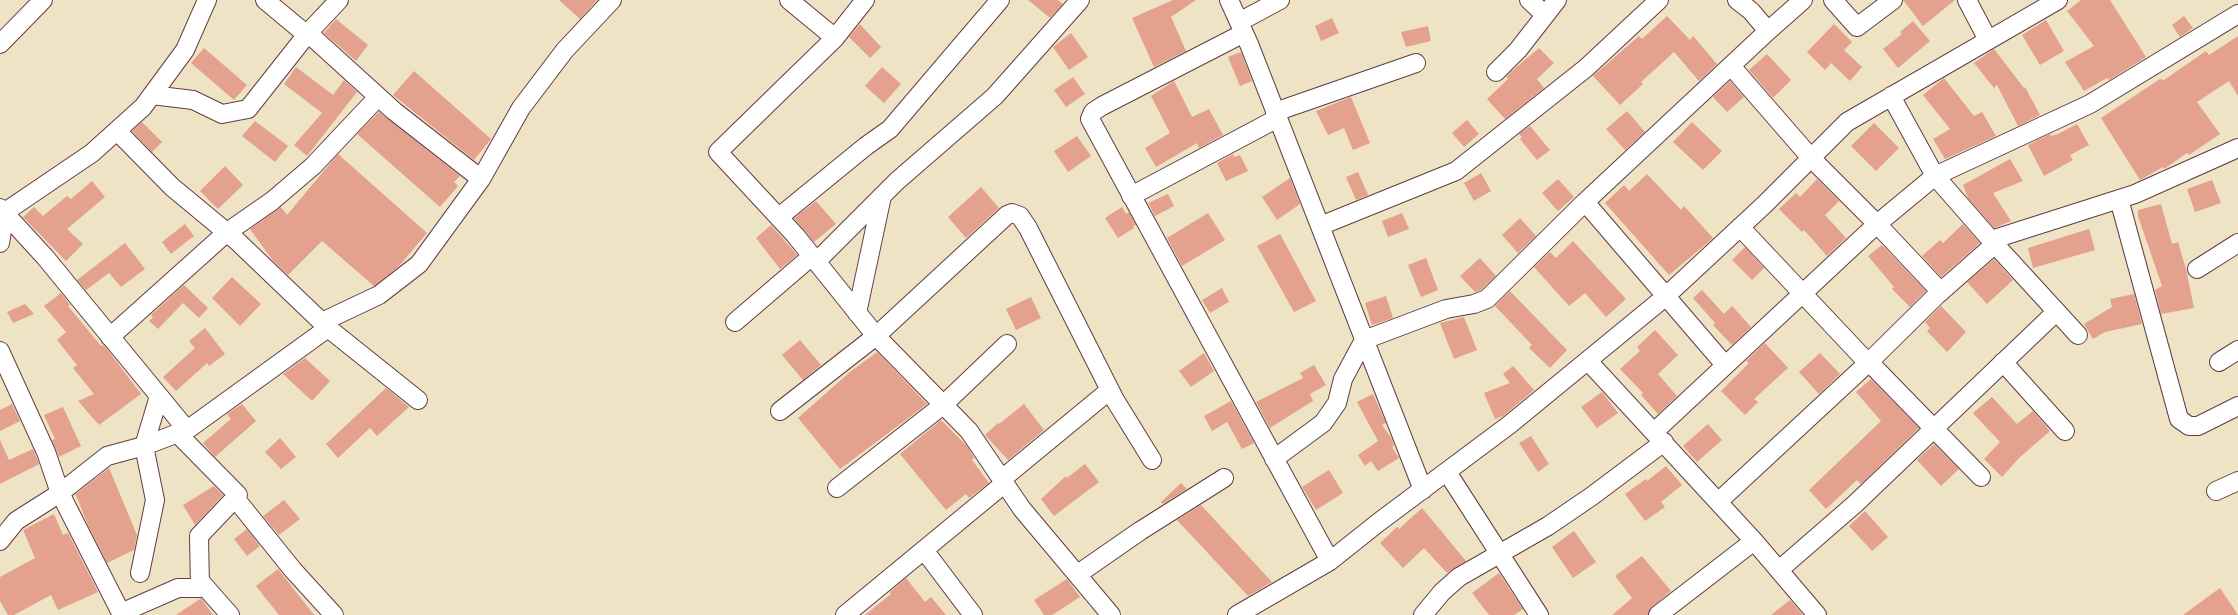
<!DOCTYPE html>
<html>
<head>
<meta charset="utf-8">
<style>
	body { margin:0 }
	canvas { display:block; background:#eee3c4 }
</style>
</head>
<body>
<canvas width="2238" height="615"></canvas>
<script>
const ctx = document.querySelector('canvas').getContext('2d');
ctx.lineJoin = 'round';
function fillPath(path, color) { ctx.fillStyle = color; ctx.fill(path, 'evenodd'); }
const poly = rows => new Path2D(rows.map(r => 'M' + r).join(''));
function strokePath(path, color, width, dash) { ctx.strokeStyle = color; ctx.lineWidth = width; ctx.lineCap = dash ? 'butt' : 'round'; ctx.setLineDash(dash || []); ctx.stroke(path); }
fillPath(poly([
	[559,0,597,0,580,19],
	[1028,0,1058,0,1063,4,1050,18],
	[1173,0,1196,0,1171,17,1186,51,1154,67,1132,18],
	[1903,0,1955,0,1923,26],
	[2081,0,2110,0,2146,57,2109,80,2107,78,2084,91,2065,62,2094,46,2067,11],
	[1667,16,1690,40,1693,36,1717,64,1699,81,1674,52,1641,82,1643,84,1620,105,1593,76,1639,36,1642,39],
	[2184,16,2193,28,2180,37,2172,25],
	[1332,18,1339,33,1321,41,1315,26],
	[336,19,368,45,356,61,324,33],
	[2046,20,2064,51,2040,65,2022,35],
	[1913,21,1930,41,1898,68,1883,49,1902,34,1900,32],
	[860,24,881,47,870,58,849,37],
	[1834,24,1852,42,1844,50,1862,67,1850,81,1831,63,1825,70,1807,52],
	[1428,26,1431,41,1406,47,1401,32],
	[1071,33,1088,57,1069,70,1053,47],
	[2238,36,2238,96,2229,81,2197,102,2220,134,2189,155,2187,153,2164,169,2163,167,2140,180,2101,118,2160,79,2164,80,2206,51,2209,55],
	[204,48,247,85,234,100,191,63],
	[1539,48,1554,63,1537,79,1544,88,1505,119,1487,99,1508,79,1506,77,1512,71],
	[1994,49,2024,88,2025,87,2040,115,2018,126,1997,85,1994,88,1974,63],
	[1241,52,1252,81,1240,86,1228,57],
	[1767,54,1791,80,1773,98,1749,70],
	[296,67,333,95,344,80,357,92,307,156,294,145,322,113,284,84],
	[882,67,901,84,884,103,865,86],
	[414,71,491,139,474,160,393,95],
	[1073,77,1085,94,1066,107,1054,90],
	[1944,78,1974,116,1982,112,1996,136,1945,159,1933,139,1950,129,1923,95],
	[1174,81,1192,117,1209,109,1223,135,1199,148,1197,143,1156,167,1145,148,1170,133,1151,96],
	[1730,81,1744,97,1727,112,1713,97],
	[1351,97,1370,143,1353,150,1344,128,1328,135,1316,111],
	[1627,111,1645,132,1625,150,1606,129],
	[379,112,460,176,454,182,458,186,440,207,357,134],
	[1467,120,1479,134,1464,147,1452,133],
	[255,121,288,146,275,162,242,136],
	[142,122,162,142,152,152,132,131],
	[1692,122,1722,151,1703,170,1673,142],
	[1874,123,1899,148,1876,171,1851,146],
	[2077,124,2089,145,2070,155,2073,160,2044,176,2028,145,2050,134,2051,136,2058,134],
	[1530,126,1550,150,1537,160,1520,139,1522,137,1519,134],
	[1077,136,1091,156,1068,172,1054,151],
	[338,154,427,233,399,266,374,286,322,241,288,275,273,261,250,229,281,207,287,215],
	[1233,154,1234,157,1240,155,1248,171,1226,181,1217,163],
	[2010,159,2023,181,1993,193,2011,221,1994,228,1968,198,1963,185],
	[225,166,243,185,218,209,200,191],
	[1358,172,1368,195,1356,200,1346,177],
	[1481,173,1491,191,1474,201,1464,183],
	[1647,174,1681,210,1684,206,1713,238,1669,275,1605,203,1624,185,1629,191],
	[1290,178,1300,204,1277,220,1262,197],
	[1558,179,1574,197,1558,211,1542,193],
	[1817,179,1839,201,1825,215,1846,238,1827,256,1804,230,1802,232,1779,209,1796,193,1800,197],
	[2212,180,2221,203,2195,212,2187,189],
	[92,181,105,197,67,229,83,244,66,261,23,217,34,207,43,216,67,196,71,199],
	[981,187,999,208,966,238,948,217],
	[1168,194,1174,206,1155,216,1148,203],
	[816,201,836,224,814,242,794,218],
	[2161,204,2172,244,2178,242,2186,269,2194,308,2161,314,2155,290,2162,286,2138,216,2138,210],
	[1122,207,1126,214,1129,212,1136,225,1133,226,1134,228,1118,238,1105,218],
	[1208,213,1225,240,1182,266,1167,238],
	[1402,213,1409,229,1388,237,1382,221],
	[1520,218,1536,236,1518,253,1502,235],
	[185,224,194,236,171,254,162,242],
	[1963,224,1980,243,1941,277,1922,256,1940,240,1943,243],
	[771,225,797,255,780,269,756,238],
	[2089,229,2095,250,2033,268,2028,248],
	[1280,234,1316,301,1294,312,1257,246],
	[1573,241,1626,299,1606,317,1585,293,1569,306,1534,267,1550,252,1556,258],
	[125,243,145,269,121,287,109,273,86,290,77,280],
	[1882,245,1926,291,1910,307,1892,289,1894,287,1868,256],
	[1745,247,1764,268,1752,280,1732,260],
	[1426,258,1438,290,1421,297,1408,265],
	[1480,258,1496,276,1481,290,1475,292,1460,276],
	[1994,259,2013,280,1987,304,1967,282],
	[232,277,261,304,240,326,212,298],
	[184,285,208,308,199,318,183,303,158,329,149,321,153,317,151,315],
	[1222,288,1229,302,1210,313,1202,300],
	[1702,290,1724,314,1732,306,1751,327,1732,345,1713,325,1715,323,1693,298],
	[1510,291,1567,350,1550,368,1529,348,1532,345,1495,306],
	[61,293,70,305,68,306,101,346,104,345,141,394,99,425,78,401,94,394,73,368,77,365,57,340,66,332,44,306],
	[2134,294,2142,324,2105,332,2093,339,2084,324,2112,307,2110,299],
	[1386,296,1393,318,1372,325,1365,303],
	[1031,297,1041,318,1016,330,1006,309],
	[25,304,34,314,13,323,7,312],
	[1941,306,1966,332,1947,352,1927,331,1930,328,1925,322],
	[1464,317,1477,350,1454,359,1440,323],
	[205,328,225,354,209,366,207,363,176,391,163,377,195,348,189,341],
	[1655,330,1678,355,1658,374,1677,396,1658,414,1641,395,1643,393,1620,369,1640,351,1637,347],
	[800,340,821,365,803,380,782,355],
	[1765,343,1788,368,1754,399,1758,402,1745,415,1721,391,1749,363,1746,361],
	[877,352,927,404,840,469,798,418,850,372],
	[1204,353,1214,371,1191,387,1179,371],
	[1820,353,1840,374,1819,394,1799,372],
	[305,358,330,381,312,401,283,374],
	[1314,365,1326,385,1310,394,1313,401,1270,428,1256,402,1303,378,1300,373],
	[1513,366,1534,390,1503,416,1495,419,1484,393,1510,383,1503,374],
	[1871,379,1919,428,1861,484,1857,480,1826,509,1809,490,1881,421,1856,392],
	[386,388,409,407,377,436,370,428,338,458,326,444],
	[1602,392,1618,413,1597,428,1581,407],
	[1373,394,1386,423,1382,425,1392,439,1394,446,1392,447,1399,458,1378,471,1371,461,1365,466,1358,455,1378,441,1357,402],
	[1992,397,2017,424,2033,411,2050,431,2019,458,2002,477,1984,459,2000,442,1973,413],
	[1231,401,1254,443,1242,449,1227,422,1212,431,1204,416],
	[12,404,20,421,0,431,0,410],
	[242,404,256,421,215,457,203,443,231,419,227,414],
	[1024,404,1044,430,1008,460,985,435,998,423,999,424],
	[63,407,81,446,59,457,52,440,55,439,44,415],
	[941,420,967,446,974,458,972,460,989,483,969,498,966,494,946,510,900,454],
	[1708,424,1722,440,1697,462,1683,446],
	[1531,436,1549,464,1538,472,1519,443],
	[280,438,296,457,281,469,265,452],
	[0,440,9,460,33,449,39,464,0,484],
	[1934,444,1959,469,1941,486,1917,460],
	[1085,464,1099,482,1054,516,1041,499,1066,476,1067,478],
	[1666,466,1682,485,1661,502,1665,507,1645,521,1625,494,1646,479,1647,481],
	[109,468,137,535,134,550,107,563,87,523,76,495,73,496],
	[1329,470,1343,493,1316,510,1302,487],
	[1181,483,1187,489,1163,504,1161,502],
	[214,486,223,495,195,525,183,505],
	[284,500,300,519,279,535,263,516],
	[1201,505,1272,582,1248,596,1177,520],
	[1422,508,1466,561,1447,573,1424,548,1403,568,1380,543,1397,527,1399,529],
	[1865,511,1888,537,1872,551,1849,526],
	[54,514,63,535,68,533,98,592,58,610,51,595,14,615,8,615,0,601,0,577,35,558,23,530],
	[247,529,260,546,247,556,234,539],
	[1574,531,1596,562,1573,578,1552,547],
	[1642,556,1671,591,1652,607,1648,615,1612,615,1632,598,1615,576],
	[278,569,314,615,279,615,256,586],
	[1499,573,1523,609,1514,615,1489,615,1472,593],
	[906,578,925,602,931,597,946,615,865,615,891,594,890,592],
	[1067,579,1080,597,1052,615,1044,615,1034,600],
	[2220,588,2238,615,2183,615],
	[201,598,213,615,176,615,200,599],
	[1790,600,1803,615,1771,615]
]), '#e3a18e');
const minor = poly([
	[265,0,307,35],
	[789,0,835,38,865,0],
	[1229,0,1249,44,1423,490],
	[1529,0,1544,14],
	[1737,0,1751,11,1768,31,1803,0],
	[1833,0,1857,27,1893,0],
	[1967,0,1988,40],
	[1239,22,1280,0],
	[308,33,394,111,481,179],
	[1244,33,1102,106,1093,112,1090,119,1330,561],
	[835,38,718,152,795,235,876,336,969,431,1022,509,1111,615],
	[0,44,43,0],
	[1731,66,1811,158,1877,224,1941,292],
	[1496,72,1518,50,1557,0],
	[152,95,193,100,222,114,248,109,308,33,339,0],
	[1891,96,1935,176,1991,240,2135,194,2238,148],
	[1275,112,1416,63],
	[117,131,172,187,236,240,328,328,418,400],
	[1131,196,1278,118],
	[2119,199,2179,419,2189,426,2198,426,2238,406],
	[1585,202,1725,365],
	[0,208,45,257,187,430,328,328],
	[779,217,866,146,890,129,1000,0],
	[1320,226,1456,171,1586,68,1659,0],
	[1740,227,1868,363],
	[1991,240,2078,335],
	[0,243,5,212,92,153,143,107,185,50,207,0],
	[816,262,897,181,995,96,1080,0],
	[2197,269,2238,243],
	[857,313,882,196],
	[322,322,379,295,419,264,481,179,521,108,565,50,612,0],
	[735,322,812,256],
	[110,337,226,233,272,201,313,166,378,97],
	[0,351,46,452,60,493,107,456,144,446,159,396],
	[1588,361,1754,541,1817,615],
	[1869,362,1981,477],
	[2003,362,2065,431],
	[2219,362,2238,350],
	[780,411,876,336,1007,215,1012,213,1020,216,1028,228,1115,400,1152,460],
	[1654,432,1877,224,1935,176,2090,104,2238,14],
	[1274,459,1323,423,1337,403,1343,379,1364,340,1446,309,1474,304,1487,299,1585,202,1768,31],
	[1447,472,1539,615],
	[1002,479,1110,390],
	[837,488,943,405,1007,344],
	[2216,491,2238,481],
	[235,498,293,570,334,615],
	[1718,502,1869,362,1937,295,1995,244],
	[0,541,16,521,60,493,122,615],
	[924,550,973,615],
	[1779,570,1855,504,2056,312],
	[140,573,155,500,144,446,186,430],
	[1078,574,1140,531,1224,478],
	[200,581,230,615],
	[121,613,178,588,200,588,199,536,238,495,177,433],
	[845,615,1005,483],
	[1237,615,1330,561,1379,522,1509,425,1665,297,1764,205,1847,122,2058,0],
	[1423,615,1442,592,1459,577,1548,526,1592,496,1664,442],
	[1658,615,1754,541]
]);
strokePath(minor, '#633c42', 20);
strokePath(minor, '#fff', 18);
</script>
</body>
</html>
